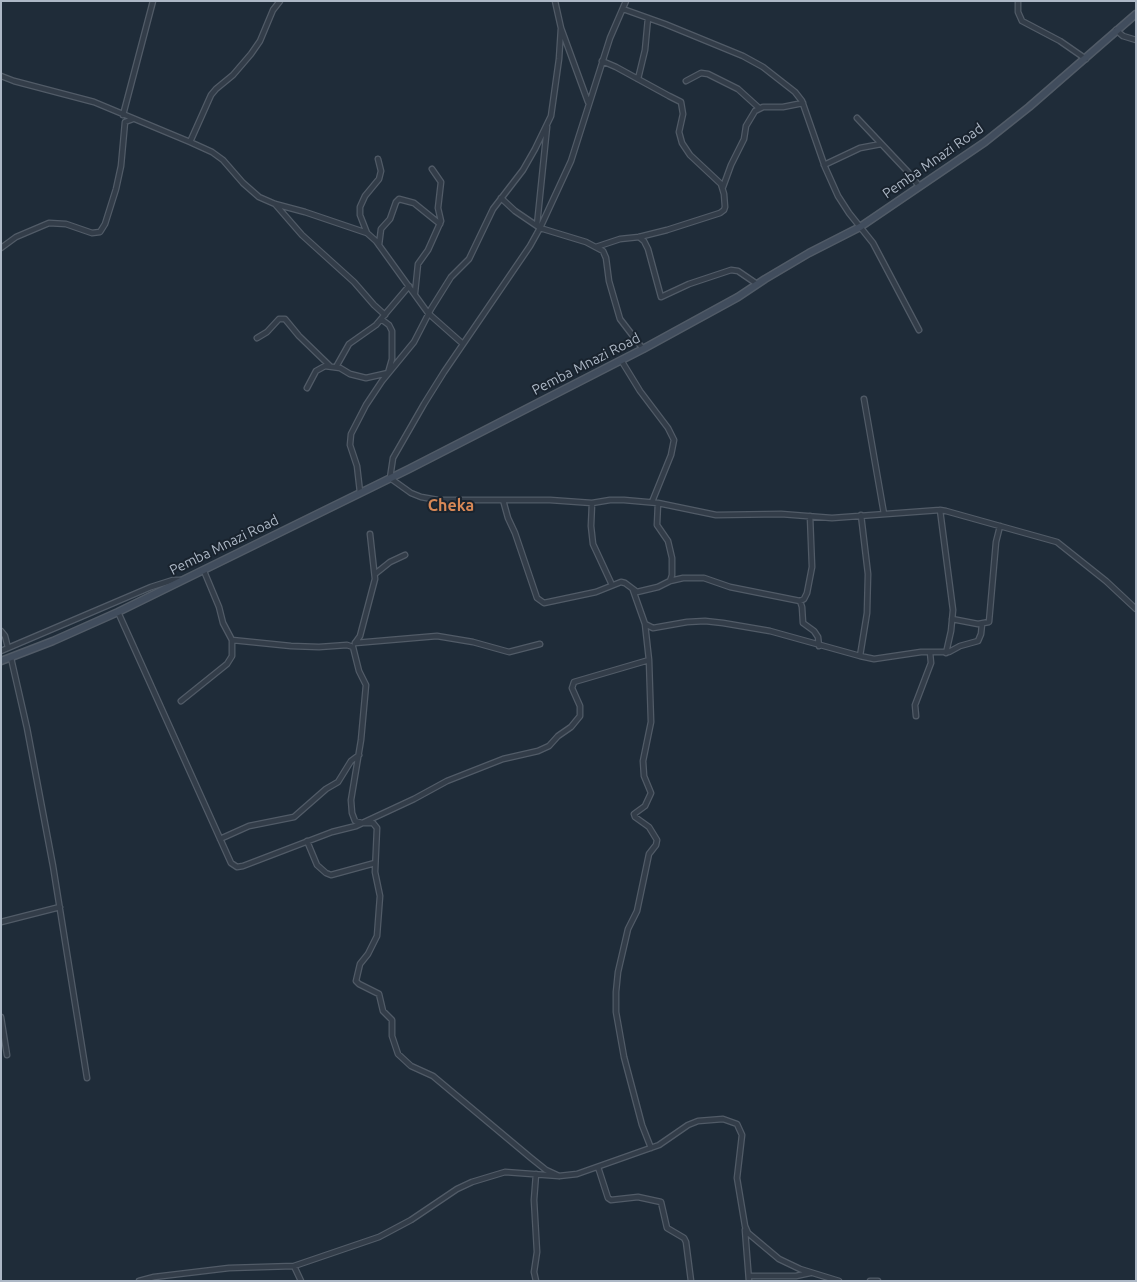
<!DOCTYPE html>
<html>
<head>
<meta charset="utf-8">
<style>
	body { margin:0 }
	#map { position:relative; width:1137px; height:1282px; overflow:hidden; background:#1f2c39; font-family:Ubuntu,sans-serif }
	canvas { display:block }
	.frame { position:absolute; inset:0; border:2px solid #adb8c6; pointer-events:none }
</style>
</head>
<body>
<div id="map">
<canvas width="1137" height="1282"></canvas>
<div class="frame"></div>
</div>
<script>
const ctx = document.querySelector('canvas').getContext('2d');
ctx.lineJoin = 'round';
const poly = rows => new Path2D(rows.map(r => 'M' + r).join(''));
function strokePath(path, color, width, dash) { ctx.strokeStyle = color; ctx.lineWidth = width; ctx.lineCap = dash ? 'butt' : 'round'; ctx.setLineDash(dash || []); ctx.stroke(path); }
function write(font, color, halo, rows, align = 'center') {
  ctx.font = font + ' Ubuntu,sans-serif'; ctx.lineWidth = 4; ctx.setLineDash([]); ctx.textBaseline = 'middle'; ctx.strokeStyle = halo; ctx.fillStyle = color; for (const [text, x, y, turn = 0] of rows) {
    ctx.save(); ctx.translate(x, y); ctx.rotate((+turn || 0) * Math.PI / 180); ctx.textAlign = isNaN(turn) ? turn : align; if (halo) ctx.strokeText(text, 0, 0); ctx.fillText(text, 0, 0); ctx.restore();
  }
}
const minor = poly([
	[555,1,561,28,588,102],
	[626,1,610,38,571,161,540,228,530,246,444,372,424,404,393,458,390,478,411,493,421,497,438,500,550,500,592,503,610,500,624,500,658,503,716,515,781,514,832,518,940,510,946,511,1057,542,1106,581,1136,609],
	[1018,1,1018,12,1022,21,1060,41,1086,59],
	[623,9,665,24,743,56,763,67,795,92,802,101,825,167,838,196,849,213,873,243,919,330],
	[1116,30,1123,36,1136,40],
	[1,76,14,81,94,102,190,142,212,152,223,160,243,183,259,197,275,204,305,212,367,233,376,241,428,313,463,344],
	[638,79,645,50,648,18],
	[686,81,701,73,708,74,738,89,759,108],
	[123,115,153,1],
	[857,118,908,172,919,186],
	[190,142,211,95,216,89,233,75,251,54,260,41,273,10,280,1],
	[824,165,860,148,881,144],
	[723,187,731,165,744,139,746,126,755,111,763,107,783,107,803,103],
	[501,198,515,211,540,228,586,242,603,251,606,258,609,281,620,319,643,349],
	[275,204,302,235,354,282,374,305,385,315],
	[537,225,547,127],
	[367,233,360,215,360,207,365,196,379,179,381,171,378,159],
	[639,237,644,241,648,249,661,297,689,284,731,270,738,271,757,284],
	[379,245,381,229,390,219,396,202,399,199,414,203,440,224],
	[596,247,620,239,639,237,667,230,720,213,724,210,725,207,724,194,721,184,690,155,682,143,679,132,683,114,681,102,669,96,616,67,602,61],
	[1,248,16,237,49,223,66,224,92,233,100,232,105,224,116,189,121,166,125,122,133,119],
	[415,293,418,264,428,250,441,221,438,208,441,182,432,169],
	[257,338,267,332,279,319,285,319,299,336,330,366],
	[621,360,640,391,668,428,674,440,671,455,652,502],
	[336,367,349,344,376,325,409,286],
	[307,388,316,371,325,366,340,368,350,374,366,378,388,373,392,359,392,331,389,325,381,319],
	[864,399,884,514],
	[360,492,357,466,350,445,351,434,366,405,382,381,414,342,431,309,451,277,469,259,493,209,523,170,535,149,551,116,559,59,561,28],
	[503,500,508,518,515,533,537,598,544,603,596,592,621,582,625,583,637,592,658,587,670,581,672,575,672,558,668,541,657,525,658,503],
	[592,503,591,526,593,544,612,585],
	[940,510,953,610,951,631,946,653],
	[204,571,219,607,223,623,232,640,291,646,319,647,347,645,353,647,359,671,366,685,361,740,351,800,352,813,355,821,362,823,373,823,377,828,375,872,380,896,377,936,368,954,360,964,356,981,359,984,379,994,383,1011,392,1020,392,1036,398,1054,411,1066,433,1076,531,1158,546,1170,559,1176],
	[375,574,390,562,405,555],
	[670,581,683,578,704,578,730,587,800,601,802,607,803,623,814,631,818,637,819,646],
	[633,590,645,624,653,628,687,622,705,621,723,623,770,631,860,656,874,659,921,652,949,652,960,646,978,641,981,634,982,624],
	[800,601,804,599,807,593,812,567,810,516],
	[118,612,231,863,237,867,243,866,332,832,356,826,414,799,447,781,503,759,538,751,549,746,558,736,571,727,580,716,580,706,572,688,574,682,649,660,645,624],
	[952,619,978,624,989,622,996,542,1000,526],
	[1,631,5,636,8,648],
	[355,643,437,636,473,642,509,652,540,644],
	[355,643,360,636,375,579,370,534],
	[1,651,151,587,173,580,180,580],
	[860,656,867,613,868,574,861,515],
	[11,658,27,728,53,866,87,1078],
	[649,660,651,722,643,761,644,776,651,793,645,806,634,814,635,817,649,827,657,840,656,845,649,854,637,911,628,929,618,972,616,992,616,1012,624,1057,642,1125,651,1148],
	[181,701,227,664,232,656,232,640],
	[916,716,915,705,931,663,930,652],
	[220,839,249,826,294,817,326,789,338,782,351,761,359,755],
	[307,841,317,865,326,873,331,875,375,863],
	[1,922,60,907],
	[1,1017,7,1055],
	[598,1167,608,1198,611,1200,638,1197,661,1202,667,1228,684,1238,686,1242,691,1281],
	[536,1174,534,1200,537,1252,534,1272,536,1281],
	[745,1230,749,1281],
	[294,1266,301,1281],
	[749,1276,796,1276,810,1273],
	[139,1281,154,1277,229,1268,294,1266,379,1237,411,1220,457,1189,472,1182,505,1172,559,1176,577,1174,659,1145,688,1125,698,1121,723,1119,737,1124,742,1135,737,1178,745,1226,748,1233,779,1259,800,1269,839,1281],
	[870,1281,878,1281]
]);
const secondary = poly([
	[1,661,53,641,118,612,409,469,643,349,738,297,765,279,809,253,860,227,985,142,1029,107,1136,14]
]);
strokePath(minor, '#515b67', 7);
strokePath(secondary, '#515b67', 9);
strokePath(minor, '#333d49', 4.5);
strokePath(secondary, '#414d5d', 6);
write('14px', '#adb8c6', '#19232e', [
	["Pemba Mnazi Road",933,161,-35],
	["Pemba Mnazi Road",586,364,-27],
	["Pemba Mnazi Road",224,545,-26]
]);
write('bold 16px', '#d88856', '#19232e', [
	["Cheka",451,506]
]);
</script>
</body>
</html>
